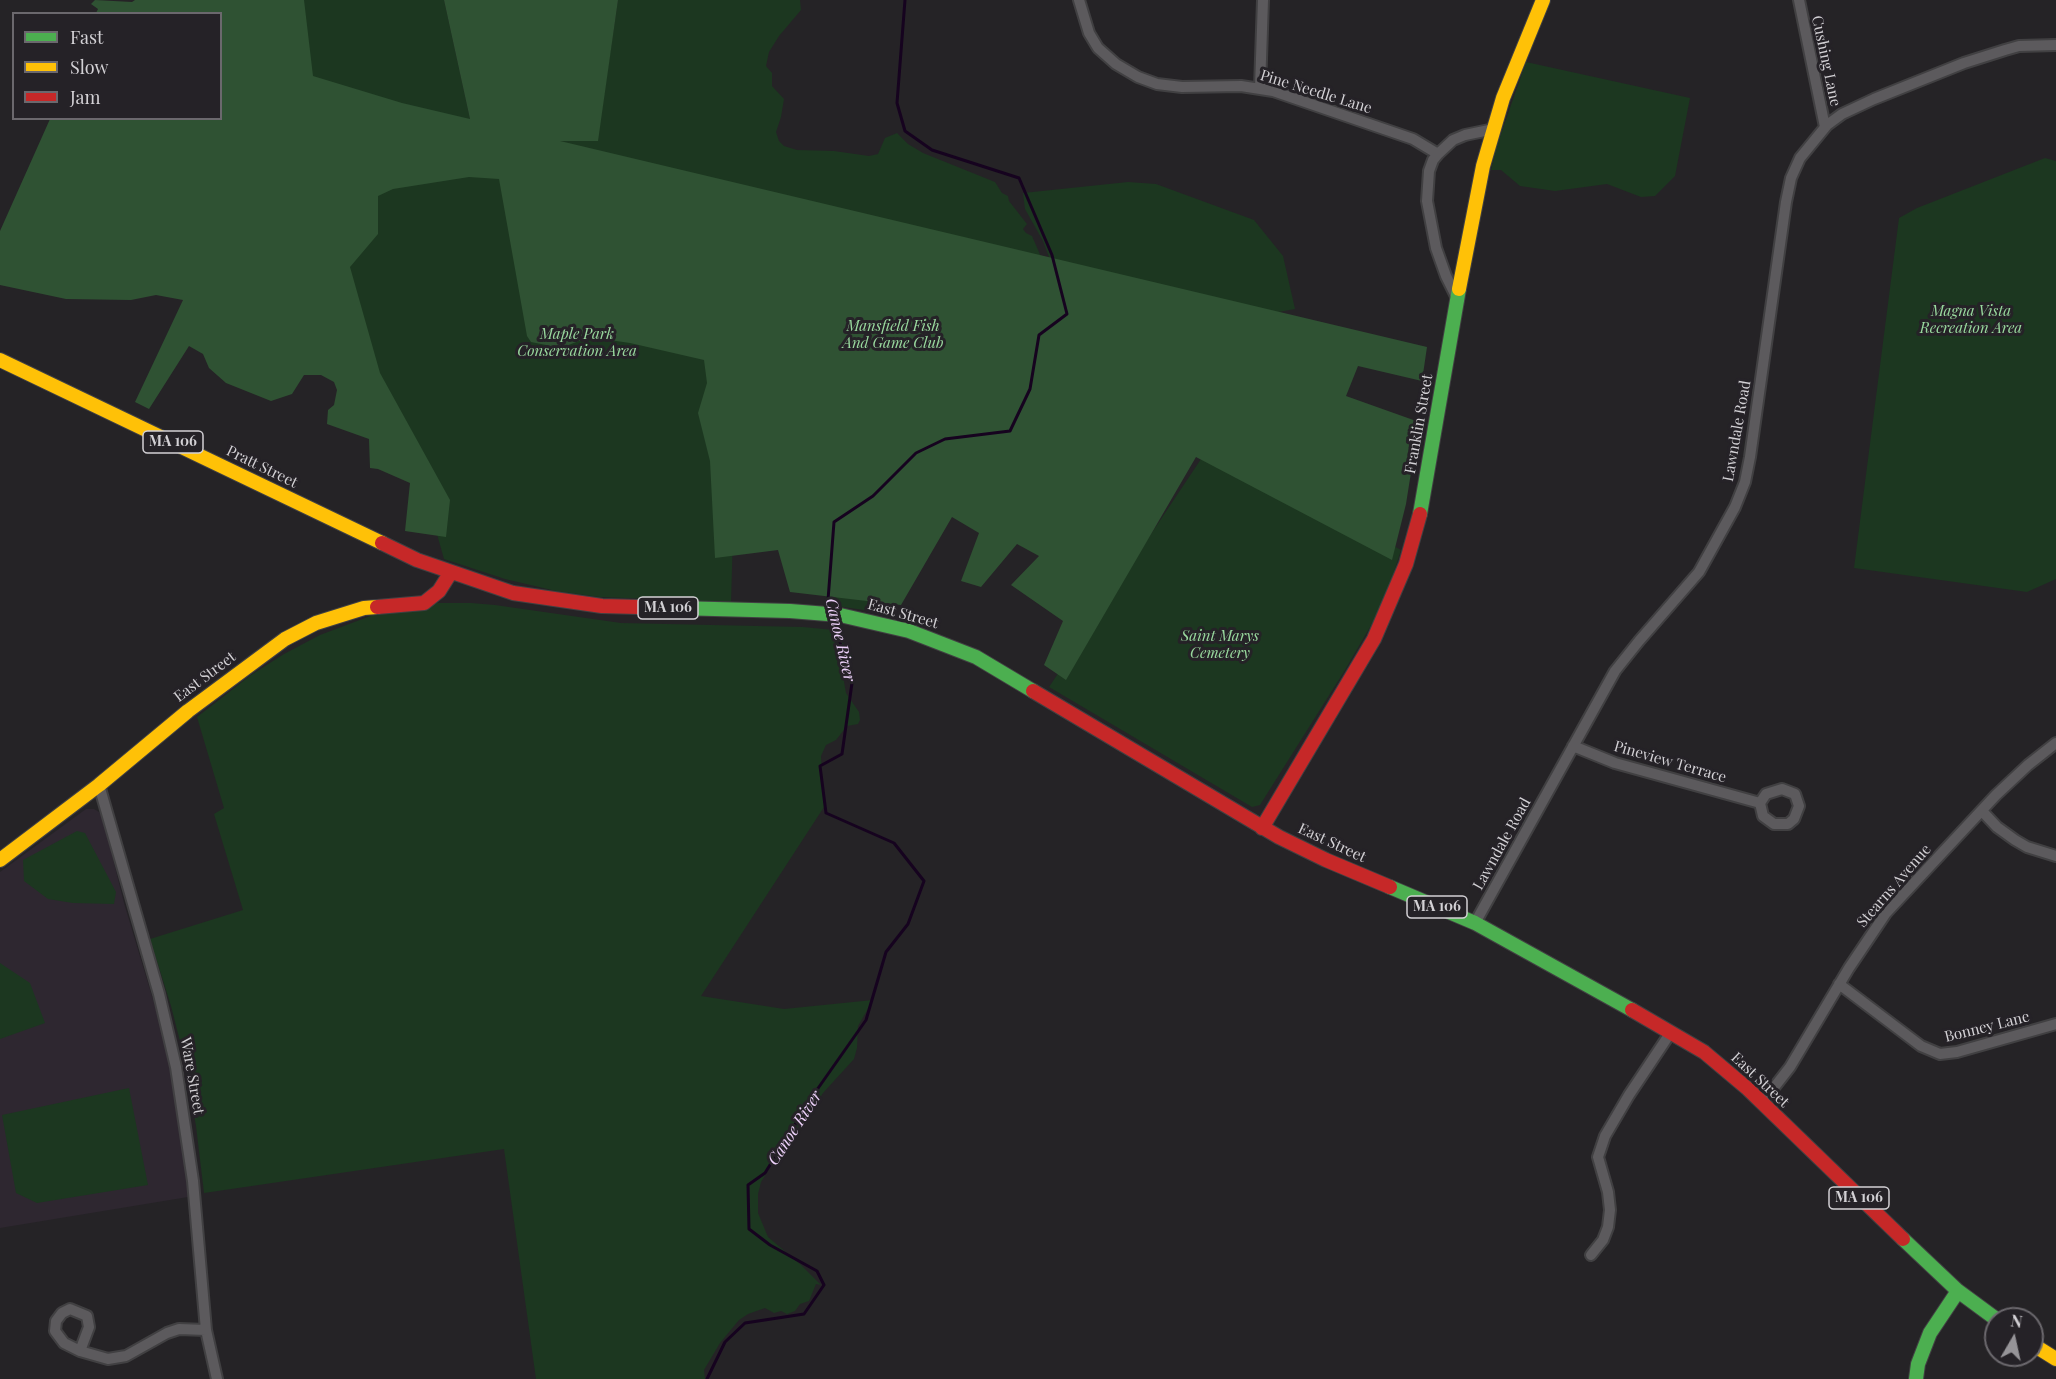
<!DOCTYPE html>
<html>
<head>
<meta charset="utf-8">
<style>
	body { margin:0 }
	#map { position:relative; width:2056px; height:1379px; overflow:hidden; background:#252326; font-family:"Playfair Display",serif }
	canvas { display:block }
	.legend { position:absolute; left:12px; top:12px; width:210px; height:108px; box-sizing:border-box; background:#252227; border:2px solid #6b686d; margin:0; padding:8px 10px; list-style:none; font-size:18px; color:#d3d1d5 }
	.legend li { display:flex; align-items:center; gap:12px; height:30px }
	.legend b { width:30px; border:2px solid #6b686d }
	.north { position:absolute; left:1984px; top:1307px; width:60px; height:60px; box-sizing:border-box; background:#252227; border:2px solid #6b686d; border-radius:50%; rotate:9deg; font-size:16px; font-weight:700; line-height:24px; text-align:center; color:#d3d1d5 }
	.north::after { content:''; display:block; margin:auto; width:21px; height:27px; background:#969498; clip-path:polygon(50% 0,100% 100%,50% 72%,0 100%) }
</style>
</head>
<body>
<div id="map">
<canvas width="2056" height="1379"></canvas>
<ul class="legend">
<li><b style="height:8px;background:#4caf50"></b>Fast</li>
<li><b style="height:8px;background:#ffc107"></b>Slow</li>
<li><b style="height:8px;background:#c62828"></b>Jam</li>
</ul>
<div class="north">N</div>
</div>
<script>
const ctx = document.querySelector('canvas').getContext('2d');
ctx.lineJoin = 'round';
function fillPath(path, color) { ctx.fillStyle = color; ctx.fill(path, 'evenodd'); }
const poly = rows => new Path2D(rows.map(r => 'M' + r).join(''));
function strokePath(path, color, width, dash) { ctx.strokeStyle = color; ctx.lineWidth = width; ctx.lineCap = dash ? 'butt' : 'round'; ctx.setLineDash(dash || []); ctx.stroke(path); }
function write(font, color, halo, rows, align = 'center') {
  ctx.font = font + ' "Playfair Display",serif'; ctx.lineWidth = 6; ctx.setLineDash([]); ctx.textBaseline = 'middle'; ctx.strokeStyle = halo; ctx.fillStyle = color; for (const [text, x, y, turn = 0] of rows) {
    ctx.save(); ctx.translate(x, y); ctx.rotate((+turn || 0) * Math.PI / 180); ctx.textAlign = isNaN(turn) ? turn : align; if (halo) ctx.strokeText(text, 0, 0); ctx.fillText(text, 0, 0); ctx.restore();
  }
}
fillPath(poly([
	[86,809,94,809,99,812,103,819,124,903,160,1023,176,1097,186,1165,188,1197,0,1228,0,872]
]), '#2e2730');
fillPath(poly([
	[203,0,444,0,474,137,597,141,618,0,800,0,801,10,779,36,769,52,766,66,772,73,772,86,784,99,781,117,776,132,779,141,784,146,797,150,834,151,869,156,878,154,885,138,897,133,908,144,923,153,995,182,1002,193,1008,196,1009,201,1027,224,1023,229,1026,233,1032,236,1042,259,1056,276,1043,241,1025,209,1023,193,1128,182,1156,184,1254,220,1283,256,1295,309,1229,321,921,531,878,612,829,605,826,595,735,467,731,602,599,597,556,591,505,579,444,559,418,467,220,14],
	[1526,62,1690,98,1675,176,1655,196,1641,197,1607,184,1555,191,1520,186,1501,170,1491,170,1496,148],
	[2045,158,2056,161,2056,579,2027,592,1854,568,1899,218,1917,208],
	[1211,444,1401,550,1384,603,1345,670,1260,805,1252,807,1049,687],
	[437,603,471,603,495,605,621,623,803,627,834,630,838,638,849,648,852,655,844,682,846,693,859,712,860,720,858,724,847,726,836,740,826,745,821,756,824,807,701,996,784,1009,873,1000,858,1026,857,1048,854,1059,823,1093,801,1128,771,1166,761,1182,758,1194,758,1213,768,1237,800,1264,821,1285,816,1284,809,1301,800,1304,795,1311,787,1314,781,1311,774,1313,765,1308,748,1314,739,1320,720,1343,704,1370,705,1379,536,1379,504,1149,204,1193,196,1126,183,1053,171,1006,150,939,243,910,214,814,224,808,197,717,251,675,284,654,320,635,373,615],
	[77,831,85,833,116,892,114,904,73,903,48,899,24,881,23,860],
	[0,963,30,983,45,1023,0,1039],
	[129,1088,148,1185,37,1203,16,1193,2,1115]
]), '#1c3720');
fillPath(poly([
	[95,0,132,2,135,0,304,0,313,76,402,103,470,119,444,0,618,0,598,141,560,141,1427,347,1422,381,1358,366,1346,396,1419,422,1406,504,1392,560,1196,457,1066,680,1044,665,1063,621,1011,585,1039,556,1017,544,981,587,961,581,979,533,952,517,901,605,790,592,778,550,715,558,710,461,698,413,707,383,704,360,630,343,589,337,561,348,531,342,527,336,499,179,469,177,393,189,378,196,378,234,350,267,380,373,450,500,446,537,405,531,410,483,378,469,370,468,369,439,327,424,328,410,334,405,337,390,334,382,321,375,304,375,292,394,271,401,226,383,209,368,203,354,189,346,149,409,135,402,183,300,156,295,131,300,66,299,0,285,0,231,50,119,220,118,220,14,96,13,98,9,91,4]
]), '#2f5233');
strokePath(poly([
	[831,610,828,600,834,522,873,496,916,453,945,439,1010,431,1030,389,1039,335,1067,314,1052,255,1019,178,932,150,905,131,897,103,905,0],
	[707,1379,725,1342,745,1323,804,1314,824,1285,817,1271,770,1245,749,1229,748,1185,765,1173,814,1094,866,1020,886,952,908,924,924,881,894,843,826,813,820,766,842,754,852,683,833,619]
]), '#16031f', 3);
const street = poly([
	[1079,0,1089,33,1098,48,1116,64,1138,77,1157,84,1182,87,1241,86,1273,91,1413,139,1438,154,1453,140,1465,135,1494,129],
	[1799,0,1825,127],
	[1260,88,1263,0],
	[1438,154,1433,160,1429,171,1427,201,1436,248,1446,276,1458,300],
	[1573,746,1615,763,1760,803,1763,816,1774,824,1788,824,1794,819,1799,806,1795,794,1782,789,1766,794,1760,803],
	[99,785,159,994,176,1067,193,1181,206,1330,217,1379],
	[1982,811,1997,827,2015,840,2027,847,2056,856],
	[1475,923,1615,671,1639,641,1699,572,1735,507,1745,482,1750,457,1786,202,1791,178,1800,158,1827,125,1842,114,1874,99,1964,63,2005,50,2019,46,2056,45],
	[1839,984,1921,1046,1940,1054,1957,1052,2056,1024],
	[1762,1103,1790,1067,1849,968,1886,913,1996,795,2028,765,2056,743],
	[1591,1255,1603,1240,1608,1227,1610,1210,1608,1192,1598,1157,1605,1136,1629,1095,1671,1032],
	[80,1351,89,1327,87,1316,70,1309,62,1313,56,1321,55,1331,64,1343,80,1351,108,1359,126,1356,167,1333,179,1329,206,1330]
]);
const fast = poly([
	[1420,514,1459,289],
	[639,607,790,611,840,615,909,631,976,657,1033,691],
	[1390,887,1475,923,1632,1010],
	[1903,1239,1958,1291,1996,1319],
	[1916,1379,1918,1364,1930,1333,1958,1291]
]);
const slow = poly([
	[1459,289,1483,166,1503,98,1543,0],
	[0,360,382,543],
	[0,860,99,785,188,711,285,639,316,623,364,608,377,607],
	[2032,1344,2056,1359]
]);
const jam = poly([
	[382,543,417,560,513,593,602,606,639,607],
	[377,607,424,603,439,591,451,572],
	[1033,691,1279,837,1326,860,1390,887],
	[1262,828,1374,639,1406,564,1420,514],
	[1632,1010,1704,1052,1748,1089,1903,1239]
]);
strokePath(street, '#414042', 14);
strokePath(fast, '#414042', 16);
strokePath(slow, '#414042', 16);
strokePath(jam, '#414042', 16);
strokePath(street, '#5c5a5d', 10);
strokePath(fast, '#4caf50', 14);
strokePath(slow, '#ffc107', 14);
strokePath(jam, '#c62828', 14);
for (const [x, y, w] of [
	[173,442,60],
	[668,608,60],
	[1437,907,60],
	[1859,1198,60]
]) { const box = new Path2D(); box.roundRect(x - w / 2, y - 11, w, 22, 4.5); ctx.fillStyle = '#252227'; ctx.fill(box); strokePath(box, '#d3d1d5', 1.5); }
write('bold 14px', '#d3d1d5', null, [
	["MA 106",173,442],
	["MA 106",668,608],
	["MA 106",1437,907],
	["MA 106",1859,1198]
]);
write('15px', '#d3d1d5', '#252227', [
	["Cushing Lane",1826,61,78],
	["Pine Needle Lane",1316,92,17],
	["Franklin Street",1419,424,-80],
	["Lawndale Road",1737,431,-80],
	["Pratt Street",262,467,26],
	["East Street",903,614,16],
	["East Street",205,677,-37],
	["Pineview Terrace",1670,762,16],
	["East Street",1332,843,25],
	["Lawndale Road",1502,844,-61],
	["Stearns Avenue",1894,886,-49],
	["Bonney Lane",1987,1027,-14],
	["Ware Street",192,1076,80],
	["East Street",1760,1080,43]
]);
write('italic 15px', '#99d99e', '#252227', [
	["Magna Vista",1971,311],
	["Recreation Area",1971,328],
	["Mansfield Fish",893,326],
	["And Game Club",893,343],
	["Maple Park",577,334],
	["Conservation Area",577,351],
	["Saint Marys",1220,636],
	["Cemetery",1220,653]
]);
write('italic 16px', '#eed2fb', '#252227', [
	["Canoe River",840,640,77],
	["Canoe River",795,1128,-57]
]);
</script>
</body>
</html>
